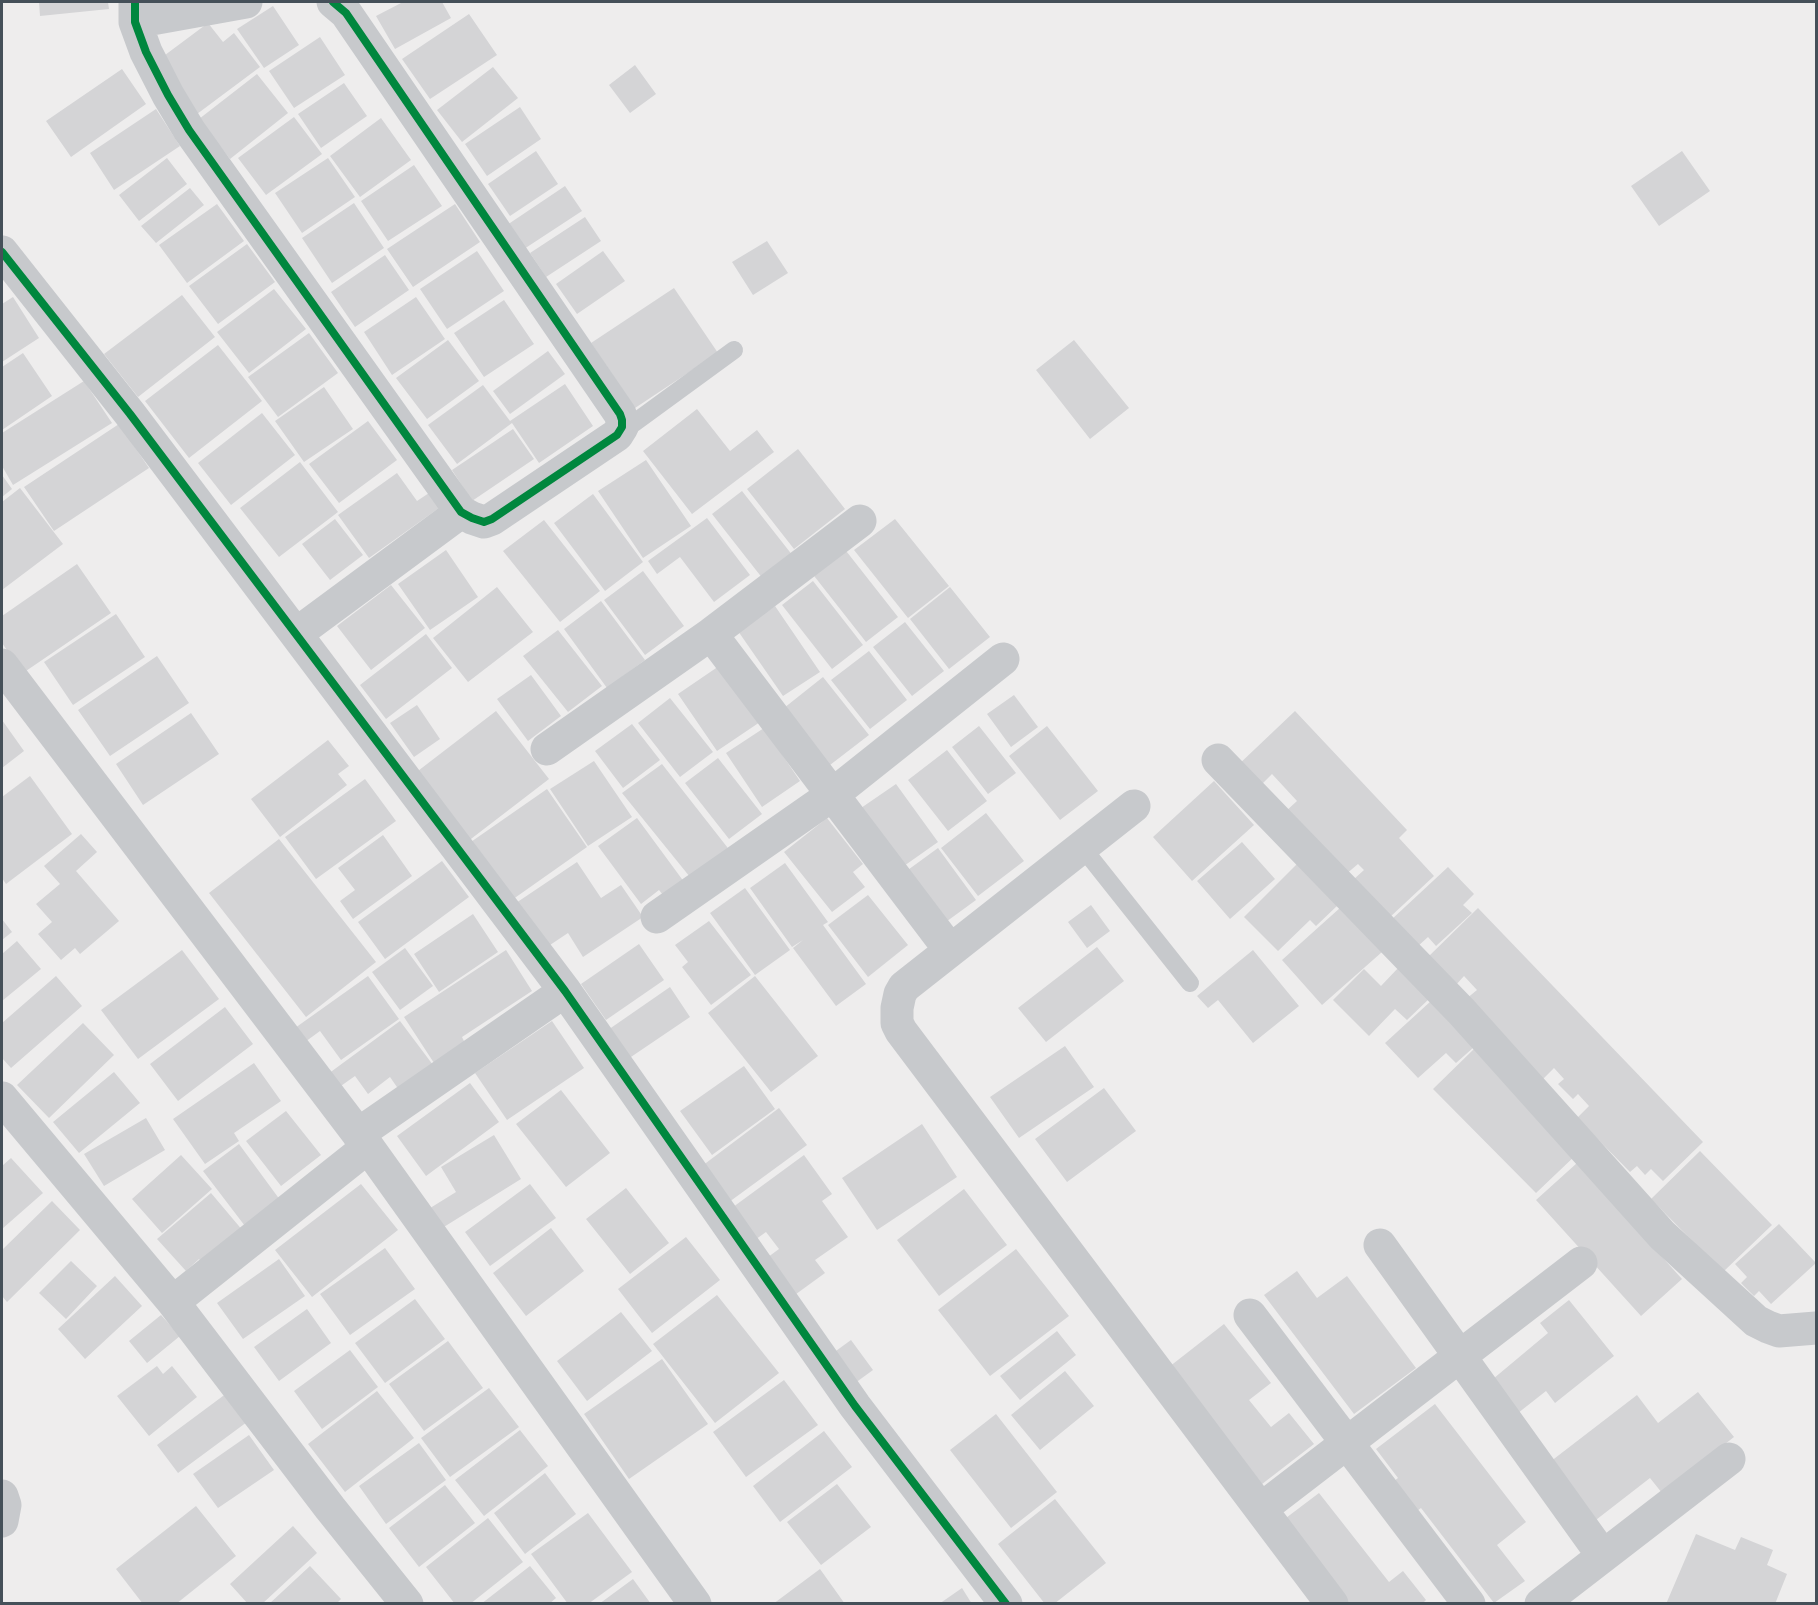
<!DOCTYPE html>
<html>
<head>
<meta charset="utf-8">
<style>
	body { margin:0 }
	#map { position:relative; width:1818px; height:1605px; overflow:hidden; background:#eeeded; font-family:Mulish,sans-serif }
	canvas { display:block }
	.frame { position:absolute; inset:0; border:3px solid #455059; pointer-events:none }
</style>
</head>
<body>
<div id="map">
<canvas width="1818" height="1605"></canvas>
<div class="frame"></div>
</div>
<script>
const ctx = document.querySelector('canvas').getContext('2d');
ctx.lineJoin = 'round';
function fillPath(path, color) { ctx.fillStyle = color; ctx.fill(path, 'evenodd'); }
const poly = rows => new Path2D(rows.map(r => 'M' + r).join(''));
function strokePath(path, color, width, dash) { ctx.strokeStyle = color; ctx.lineWidth = width; ctx.lineCap = dash ? 'butt' : 'round'; ctx.setLineDash(dash || []); ctx.stroke(path); }
fillPath(poly([
	[39,2,108,2,109,9,40,16],
	[403,2,442,2,451,18,395,49,376,16],
	[273,6,299,45,264,68,237,29],
	[469,14,497,55,430,99,402,59],
	[208,23,223,42,234,33,260,67,197,114,157,61],
	[320,37,345,75,294,108,269,71],
	[635,65,656,94,630,113,609,85],
	[493,67,518,98,462,142,437,110],
	[122,69,146,104,71,157,46,121],
	[257,74,288,113,230,159,199,119],
	[344,83,367,116,321,148,298,114],
	[520,107,541,139,487,176,465,144],
	[156,109,180,146,114,190,90,153],
	[294,117,322,154,266,195,238,158],
	[381,118,411,160,360,197,330,156],
	[536,151,558,184,510,216,488,184],
	[1682,151,1710,191,1659,226,1631,186],
	[167,158,187,184,139,221,119,195],
	[328,158,355,197,302,233,275,193],
	[414,165,442,206,388,241,361,201],
	[565,186,582,211,524,249,507,225],
	[190,188,204,205,156,243,141,226],
	[354,203,384,248,332,283,302,238],
	[217,204,244,241,187,283,159,245],
	[455,204,480,242,413,287,387,249],
	[585,217,601,241,546,277,530,253],
	[767,241,788,273,753,295,732,262],
	[247,244,275,282,218,324,189,286],
	[477,251,504,291,447,329,420,289],
	[603,251,625,281,577,314,556,284],
	[385,255,409,290,355,327,331,292],
	[674,288,718,353,635,408,591,343],
	[274,289,306,329,249,373,217,332],
	[182,295,215,337,138,397,104,354],
	[13,297,39,338,2,362,2,304],
	[416,297,445,339,392,375,364,332],
	[504,300,534,344,484,377,454,333],
	[309,333,338,373,278,417,248,377],
	[448,340,479,381,427,419,396,378],
	[1074,340,1129,408,1090,439,1036,370],
	[218,345,262,401,189,458,145,401],
	[548,351,565,374,510,414,493,391],
	[23,353,52,396,2,430,2,367],
	[84,381,112,423,13,485,2,466,2,433],
	[565,384,593,426,539,463,512,423,457,464,428,425,483,385,510,421],
	[324,387,353,429,304,462,275,421],
	[697,409,730,451,757,430,774,452,692,514,643,451],
	[262,413,295,455,231,505,198,463],
	[368,421,397,460,339,503,309,464],
	[119,424,149,468,54,531,24,487],
	[513,429,534,459,472,501,452,470],
	[798,449,845,509,794,549,747,489],
	[646,460,691,526,643,558,598,491],
	[300,462,338,512,279,557,240,508],
	[397,473,417,501,429,493,439,508,369,558,338,515],
	[2,475,12,489,2,497],
	[20,488,63,544,2,590,2,502],
	[742,491,793,556,763,579,712,514],
	[593,494,643,562,605,591,554,523],
	[707,518,750,575,714,602,680,557,657,574,648,561],
	[335,519,363,555,330,580,302,544],
	[895,519,949,586,908,618,854,550],
	[544,520,600,591,560,622,503,551],
	[843,547,898,617,866,642,811,572],
	[446,550,478,597,430,630,398,584],
	[77,564,111,613,23,673,2,643,2,616],
	[643,571,684,626,645,655,604,600],
	[813,581,863,645,832,669,782,605],
	[391,585,425,628,371,670,337,626],
	[497,587,533,632,468,682,433,638],
	[950,587,990,637,949,669,910,619],
	[601,601,645,660,607,688,564,629],
	[775,606,820,672,783,696,738,631],
	[116,614,145,657,73,705,44,662],
	[905,622,944,671,912,696,873,647],
	[558,630,602,686,568,712,523,656],
	[426,634,452,668,386,719,360,685],
	[869,651,907,700,870,729,831,680],
	[157,656,189,703,110,756,78,710],
	[722,664,760,722,717,751,678,694],
	[531,675,561,716,528,741,497,699],
	[823,677,869,735,830,765,784,708],
	[1014,695,1038,727,1011,747,987,714],
	[670,698,713,752,680,777,638,723],
	[417,705,440,739,414,757,390,723],
	[496,711,549,779,467,842,414,774],
	[1295,711,1407,830,1399,838,1434,876,1389,918,1353,880,1364,870,1358,864,1345,875,1285,812,1297,801,1272,774,1257,789,1236,767],
	[191,713,219,754,143,805,116,764],
	[2,720,24,751,2,768],
	[632,724,660,760,623,788,595,751],
	[979,726,1016,773,988,794,952,747],
	[1047,726,1098,791,1060,820,1009,756],
	[764,728,800,781,762,807,726,753],
	[328,740,349,766,338,774,347,785,280,837,251,799],
	[947,750,987,801,948,831,908,780],
	[718,758,762,814,729,839,685,783],
	[594,761,632,817,588,846,550,789],
	[662,764,731,852,694,882,622,793],
	[30,776,72,834,6,884,2,878,2,797],
	[365,779,396,821,316,879,285,837],
	[1214,781,1254,825,1192,881,1153,837],
	[896,784,938,842,894,873,861,808],
	[547,789,587,847,509,902,468,844],
	[986,813,1024,861,978,896,941,848],
	[637,818,690,890,670,904,659,890,641,904,598,846],
	[827,818,863,864,853,872,865,887,832,912,784,852],
	[81,834,97,852,76,871,119,921,80,954,75,948,61,960,38,934,52,922,36,904,60,884,44,866],
	[383,835,412,876,353,919,340,901,355,890,338,868],
	[279,839,376,962,306,1017,209,893],
	[1242,842,1275,879,1230,919,1197,881],
	[938,848,976,900,939,927,901,875],
	[442,861,469,897,385,959,358,922],
	[577,862,601,898,621,885,643,917,583,957,568,933,544,949,513,905],
	[785,863,828,922,823,925,866,984,836,1006,793,948,803,940,792,947,750,888],
	[1297,864,1338,905,1316,926,1310,920,1278,951,1244,917],
	[1448,867,1474,894,1463,905,1472,913,1436,946,1428,937,1417,947,1391,920],
	[745,888,790,950,755,975,710,913],
	[868,895,908,945,868,977,828,925],
	[1091,905,1110,931,1087,948,1068,922],
	[1341,907,1382,952,1322,1005,1282,960],
	[1478,908,1703,1142,1663,1181,1651,1169,1645,1175,1637,1166,1630,1172,1577,1118,1589,1106,1578,1094,1573,1099,1558,1084,1564,1079,1554,1068,1543,1079,1466,999,1477,990,1464,976,1455,986,1427,958],
	[473,914,498,952,439,992,414,954],
	[2,919,12,932,2,940],
	[709,921,751,975,711,1005,682,967,688,962,675,945],
	[17,941,41,969,2,1001,2,954],
	[639,944,664,980,606,1020,581,984],
	[1097,947,1124,981,1046,1042,1018,1008],
	[405,948,433,986,400,1010,372,972],
	[182,950,219,999,138,1059,101,1010],
	[506,950,532,991,462,1037,465,1043,434,1063,404,1017],
	[1253,950,1299,1006,1253,1043,1218,1000,1208,1008,1197,996],
	[1399,967,1430,998,1407,1020,1395,1009,1369,1036,1333,1000,1364,969,1381,986],
	[56,976,82,1006,11,1068,2,1058,2,1023],
	[368,976,399,1019,341,1060,320,1031,305,1042,295,1028],
	[755,976,818,1056,771,1092,708,1013],
	[670,987,690,1017,625,1061,605,1032],
	[1431,1001,1474,1047,1456,1063,1446,1053,1418,1078,1385,1043],
	[225,1007,253,1044,178,1101,150,1064],
	[400,1021,433,1065,399,1090,390,1077,368,1094,355,1076,338,1088,328,1074],
	[552,1021,584,1068,507,1120,475,1073],
	[83,1023,114,1055,49,1118,17,1085],
	[1065,1046,1094,1087,1019,1138,990,1097],
	[1475,1048,1578,1153,1536,1193,1433,1089],
	[254,1063,281,1101,234,1133,239,1141,205,1164,173,1119],
	[744,1066,775,1109,712,1155,680,1111],
	[114,1072,140,1103,79,1153,53,1122],
	[470,1083,499,1122,426,1176,397,1136],
	[1104,1088,1136,1131,1067,1182,1035,1139],
	[561,1090,610,1153,566,1187,516,1124],
	[779,1108,807,1145,725,1205,698,1169],
	[286,1111,321,1155,281,1186,246,1141],
	[146,1118,165,1150,104,1186,84,1154],
	[922,1124,957,1177,877,1230,842,1178],
	[494,1135,521,1179,439,1230,427,1210,456,1192,441,1167],
	[239,1144,283,1204,248,1230,203,1171],
	[1700,1151,1772,1225,1723,1272,1651,1199],
	[181,1155,212,1189,162,1233,132,1199],
	[804,1155,832,1194,822,1201,848,1237,815,1260,825,1273,792,1297,764,1260,779,1249,766,1232,752,1242,729,1210],
	[11,1158,43,1193,2,1229,2,1166],
	[1577,1163,1682,1279,1641,1316,1536,1200],
	[361,1184,398,1230,312,1297,275,1250],
	[530,1184,556,1218,490,1266,465,1232],
	[626,1188,669,1243,630,1274,586,1219],
	[964,1189,1007,1245,939,1296,897,1240],
	[211,1193,249,1238,210,1271,199,1259,186,1271,157,1239],
	[52,1201,80,1230,7,1302,2,1296,2,1250],
	[1779,1224,1816,1263,1771,1304,1759,1291,1754,1296,1741,1283,1747,1277,1735,1264],
	[551,1228,584,1271,526,1316,493,1273],
	[686,1237,720,1280,652,1333,618,1289],
	[385,1248,415,1289,350,1335,320,1294],
	[1016,1249,1069,1316,990,1376,938,1310],
	[279,1259,305,1296,243,1339,217,1303],
	[71,1261,97,1286,66,1319,39,1293],
	[1297,1271,1317,1298,1347,1276,1416,1368,1354,1414,1264,1295],
	[115,1276,142,1306,85,1359,58,1329],
	[717,1295,779,1373,715,1423,653,1344],
	[415,1299,445,1339,385,1383,355,1343],
	[1569,1300,1614,1356,1555,1403,1546,1391,1513,1417,1487,1384,1548,1333,1540,1323],
	[307,1309,331,1343,279,1381,254,1347],
	[621,1312,652,1351,587,1401,557,1361],
	[161,1315,180,1336,147,1363,129,1341],
	[1224,1324,1271,1383,1249,1400,1271,1427,1289,1413,1314,1444,1253,1491,1160,1374],
	[1057,1331,1076,1355,1020,1400,1000,1376],
	[851,1340,873,1370,851,1386,829,1356],
	[448,1341,483,1388,424,1431,389,1384],
	[350,1350,378,1387,322,1429,294,1391],
	[662,1359,708,1424,629,1479,584,1414],
	[157,1366,163,1374,172,1366,197,1397,149,1436,117,1396],
	[1065,1371,1094,1406,1040,1450,1011,1415],
	[784,1380,818,1425,746,1477,713,1432],
	[489,1388,519,1427,450,1477,421,1438],
	[377,1391,414,1438,345,1492,308,1444],
	[1698,1392,1734,1437,1662,1493,1650,1478,1592,1523,1546,1465,1637,1395,1658,1423],
	[227,1393,247,1422,178,1473,157,1445],
	[1435,1404,1526,1522,1497,1545,1525,1581,1494,1603,1421,1508,1409,1517,1386,1487,1398,1478,1376,1449],
	[996,1414,1057,1492,1011,1528,950,1450],
	[520,1430,548,1466,484,1516,455,1480],
	[824,1431,852,1467,780,1522,753,1486],
	[249,1435,274,1470,218,1508,193,1474],
	[419,1443,446,1480,386,1524,359,1486],
	[545,1473,576,1514,525,1554,494,1513],
	[837,1484,871,1527,821,1565,787,1522],
	[445,1485,475,1523,419,1567,389,1528],
	[1319,1493,1389,1582,1403,1571,1426,1600,1422,1604,1339,1604,1278,1524],
	[1055,1499,1106,1563,1054,1604,1045,1604,998,1544],
	[196,1506,236,1556,176,1604,143,1604,116,1569],
	[588,1513,632,1572,588,1604,568,1604,531,1554],
	[488,1518,523,1562,470,1604,455,1604,426,1567],
	[293,1526,317,1553,262,1604,248,1604,230,1584],
	[1696,1534,1735,1550,1741,1537,1773,1550,1767,1565,1787,1574,1775,1604,1666,1604],
	[310,1566,341,1599,336,1604,269,1604],
	[530,1566,556,1598,549,1604,481,1604],
	[820,1569,845,1604,773,1604],
	[633,1579,651,1604,599,1604],
	[962,1588,972,1604,939,1604]
]), '#d4d4d6');
strokePath(poly([
	[619,434,734,350],
	[1082,847,1190,983]
]), '#c7c9cc', 18);
strokePath(poly([
	[135,2,135,22,146,52,168,95,189,130,461,512,472,518,484,522,492,519,617,435,622,427,622,420,620,414,346,13,333,2],
	[135,22,246,2],
	[2,252,130,414,565,991,855,1406,1006,1604],
	[296,634,461,512],
	[711,634,950,950],
	[2,665,368,1147,173,1302],
	[547,749,711,634,860,521],
	[1218,760,1462,1012,1662,1235,1756,1321,1768,1327,1779,1331,1816,1328],
	[1134,806,904,987,900,994,897,1008,897,1023,901,1031,1332,1604],
	[657,917,832,795,1003,659],
	[2,1098,173,1302,330,1508,407,1604],
	[358,1134,565,991],
	[368,1147,695,1604],
	[1380,1245,1603,1556],
	[1250,1315,1469,1604],
	[2,1496,5,1505,2,1521],
	[1261,1509,1581,1263],
	[1541,1604,1729,1459]
]), '#c7c9cc', 33);
strokePath(poly([
	[135,2,135,22,146,52,168,95,189,130,461,512,472,518,484,522,492,519,617,435,622,427,622,420,620,414,346,13,333,2],
	[2,252,130,414,565,991,855,1406,1006,1604]
]), '#00873e', 8);
</script>
</body>
</html>
